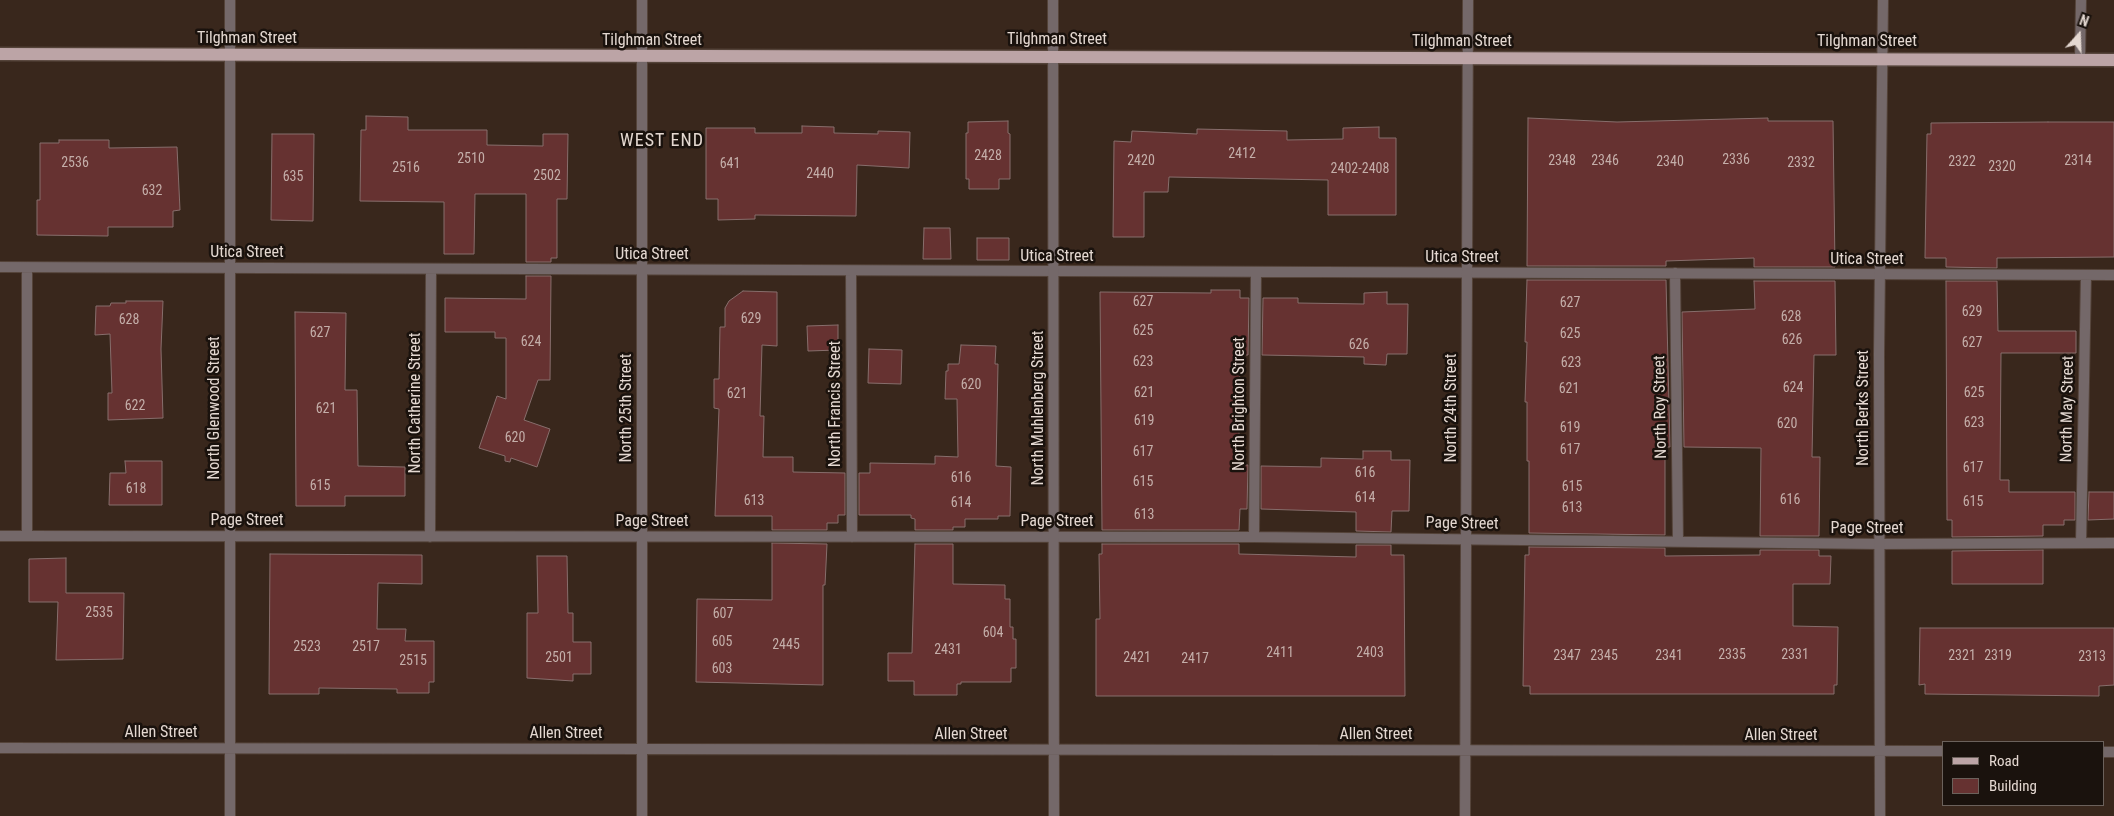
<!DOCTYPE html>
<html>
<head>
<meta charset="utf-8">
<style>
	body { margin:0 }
	#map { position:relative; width:2114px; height:816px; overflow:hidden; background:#39271c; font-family:"Roboto Condensed",sans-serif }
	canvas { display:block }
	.legend { position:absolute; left:1942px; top:741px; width:162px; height:65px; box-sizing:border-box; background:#1a120d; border:1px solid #6b615b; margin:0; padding:6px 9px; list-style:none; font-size:15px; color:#e4d8d1 }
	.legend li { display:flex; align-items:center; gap:10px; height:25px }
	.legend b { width:25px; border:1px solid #6b615b }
	.north { position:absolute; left:2054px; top:10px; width:50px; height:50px; -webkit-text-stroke:4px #1a120d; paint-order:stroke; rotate:20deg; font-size:14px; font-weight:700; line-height:20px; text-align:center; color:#e4d8d1 }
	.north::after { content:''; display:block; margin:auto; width:18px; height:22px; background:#e4d8d1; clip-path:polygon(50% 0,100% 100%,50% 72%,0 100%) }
</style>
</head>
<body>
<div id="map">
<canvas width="2114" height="816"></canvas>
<ul class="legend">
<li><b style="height:6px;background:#bca4a6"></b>Road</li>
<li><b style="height:14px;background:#663231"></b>Building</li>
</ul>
<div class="north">N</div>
</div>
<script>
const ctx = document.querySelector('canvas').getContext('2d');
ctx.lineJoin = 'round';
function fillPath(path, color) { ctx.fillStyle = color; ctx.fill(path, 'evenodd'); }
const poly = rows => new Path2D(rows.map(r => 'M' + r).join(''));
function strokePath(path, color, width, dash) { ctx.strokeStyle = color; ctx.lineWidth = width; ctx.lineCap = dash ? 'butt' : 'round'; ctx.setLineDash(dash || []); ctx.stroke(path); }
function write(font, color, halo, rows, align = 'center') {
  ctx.font = font + ' "Roboto Condensed",sans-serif'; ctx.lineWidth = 5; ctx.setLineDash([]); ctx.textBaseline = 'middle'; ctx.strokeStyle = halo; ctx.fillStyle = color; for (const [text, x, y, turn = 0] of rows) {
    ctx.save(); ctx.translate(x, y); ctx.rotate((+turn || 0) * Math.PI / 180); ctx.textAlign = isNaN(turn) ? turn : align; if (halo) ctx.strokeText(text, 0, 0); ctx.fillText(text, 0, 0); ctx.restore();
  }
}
const building = poly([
	[366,116,408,117,408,130,487,130,487,145,543,146,543,134,568,134,567,199,557,199,557,258,551,258,551,262,526,262,526,194,475,194,474,254,444,254,444,202,360,201,361,130,366,130,366,116],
	[1528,118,1617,122,1768,118,1768,121,1833,121,1835,267,1754,267,1754,258,1666,261,1666,266,1527,266,1528,118],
	[1008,121,1008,133,1010,134,1010,179,999,179,999,189,969,189,969,179,966,179,966,133,968,133,968,122,1008,121],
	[2048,122,2114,122,2114,257,1997,258,1997,268,1946,267,1946,258,1925,258,1927,134,1931,134,1931,123,2048,122],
	[802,126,834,127,834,133,878,134,878,131,910,132,909,168,857,165,856,216,755,215,755,219,718,220,718,199,706,199,706,128,755,128,755,133,802,133,802,126],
	[1379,127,1379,138,1396,138,1396,215,1328,215,1328,180,1169,177,1168,192,1144,192,1144,237,1113,237,1114,141,1131,142,1132,131,1197,134,1197,129,1287,131,1287,140,1343,139,1343,128,1379,127],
	[272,134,314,134,313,221,271,220,272,134],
	[59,140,109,140,109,148,177,147,180,210,173,211,173,227,108,227,108,236,37,235,37,200,40,200,40,143,59,143,59,140],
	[924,228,950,228,951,259,923,259,924,228],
	[977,238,1009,238,1009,260,977,260,977,238],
	[526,276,551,276,550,380,538,380,524,420,550,429,537,467,511,458,510,462,505,461,505,456,479,448,497,396,506,399,506,338,495,338,495,332,445,332,445,298,526,299,526,276],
	[1527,280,1666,280,1670,447,1665,447,1665,535,1529,533,1529,461,1527,461,1527,402,1525,402,1527,342,1525,342,1527,280],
	[1754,281,1835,281,1836,355,1814,355,1812,457,1820,457,1819,536,1760,536,1761,448,1684,447,1682,312,1755,309,1754,281],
	[1946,281,1997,281,1998,331,2076,331,2076,353,2001,353,2000,480,2009,480,2009,492,2075,492,2075,520,2064,520,2064,525,2043,525,2043,536,1952,537,1952,520,1947,520,1946,281],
	[1211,290,1240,290,1240,298,1249,298,1248,355,1240,355,1239,437,1239,465,1248,465,1247,509,1240,509,1239,530,1102,530,1100,292,1211,293,1211,290],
	[743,291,777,292,777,346,762,345,760,416,764,416,763,457,793,457,793,472,845,473,845,515,838,515,838,523,827,523,827,530,772,530,772,516,715,516,719,409,714,408,714,379,719,379,720,327,725,327,725,308,729,301,743,291],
	[1387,292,1387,304,1408,304,1407,354,1387,354,1386,365,1364,364,1364,357,1262,355,1263,298,1298,298,1298,303,1364,304,1364,293,1387,292],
	[126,301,163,301,161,349,163,418,108,420,108,393,112,393,110,334,95,335,96,306,110,306,111,303,126,303,126,301],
	[295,312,346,313,345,390,357,390,358,466,405,467,405,496,345,496,345,506,296,506,295,312],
	[838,325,838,350,808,351,807,326,838,325],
	[961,345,996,346,995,364,998,364,996,466,1011,467,1010,516,998,516,998,519,965,519,965,527,953,527,953,530,915,530,915,519,911,518,911,515,859,515,859,473,870,473,870,463,935,464,935,456,958,457,957,399,945,399,946,371,948,371,948,364,959,364,961,345],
	[869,349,902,350,901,384,868,383,869,349],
	[1363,451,1391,451,1391,460,1410,460,1409,511,1392,511,1391,532,1356,531,1356,512,1261,509,1261,466,1321,467,1321,458,1363,459,1363,451],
	[125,461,162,461,162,505,109,505,110,473,126,473,125,461],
	[2089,492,2114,492,2114,519,2088,520,2089,492],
	[772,543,827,544,825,585,823,585,823,685,696,682,697,599,772,600,772,543],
	[915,544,953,544,953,584,1005,585,1005,599,1010,599,1010,627,1013,627,1013,639,1016,639,1016,668,1011,668,1011,682,961,682,961,684,957,684,957,695,914,695,914,681,888,681,888,653,912,653,915,544],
	[1102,544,1239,544,1239,554,1356,557,1356,545,1391,545,1391,555,1404,555,1405,696,1096,696,1096,619,1100,619,1099,554,1102,554,1102,544],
	[1529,547,1665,548,1665,556,1760,555,1760,550,1819,550,1819,556,1831,556,1830,584,1793,584,1793,626,1838,627,1837,685,1834,685,1834,694,1530,694,1530,686,1523,686,1525,555,1529,555,1529,547],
	[2043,550,2043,584,1952,584,1952,551,2043,550],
	[270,554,422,555,422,584,378,583,377,629,406,629,405,641,434,641,434,682,429,682,429,693,397,693,397,689,319,688,319,694,269,694,270,554],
	[537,556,567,556,568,613,573,613,573,642,591,642,591,674,573,674,573,681,527,678,527,613,538,613,537,556],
	[66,558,66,593,124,593,123,659,56,660,58,602,29,602,29,559,66,558],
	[1920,628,2114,628,2114,685,2099,686,2099,696,1925,694,1925,684,1919,685,1920,628]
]);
fillPath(building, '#663231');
strokePath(building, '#876e6c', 1);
const lane = poly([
	[2080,59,2081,0],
	[0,267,2114,275],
	[27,268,27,536],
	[851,271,852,537],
	[1675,273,1678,541],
	[0,536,1254,537,1879,544,2114,543],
	[430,537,431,269],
	[1254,537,1256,272],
	[2081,543,2086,275]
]);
const street = poly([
	[230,0,230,816],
	[642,0,642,816],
	[1053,0,1054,816],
	[0,748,1943,751],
	[2103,752,2114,752],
	[1465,816,1468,0],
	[1880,816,1879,354,1883,0]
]);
const primary = poly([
	[0,54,2114,60]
]);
strokePath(lane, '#544339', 12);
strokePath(street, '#544339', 12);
strokePath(primary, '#544339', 15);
strokePath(lane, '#746869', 10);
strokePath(street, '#746869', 10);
strokePath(primary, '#bca4a6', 12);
write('14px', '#c4aea9', null, [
	["2412",1242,154],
	["2428",988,156],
	["2510",471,159],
	["2336",1736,160],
	["2420",1141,161],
	["2348",1562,161],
	["2346",1605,161],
	["2314",2078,161],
	["2340",1670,162],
	["2322",1962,162],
	["2536",75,163],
	["2332",1801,163],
	["641",730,164],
	["2320",2002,167],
	["2516",406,168],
	["2402-2408",1360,169],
	["2440",820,174],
	["2502",547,176],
	["635",293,177],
	["632",152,191],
	["627",1143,302],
	["627",1570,303],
	["629",1972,312],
	["628",1791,317],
	["629",751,319],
	["628",129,320],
	["625",1143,331],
	["627",320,333],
	["625",1570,334],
	["626",1792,340],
	["624",531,342],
	["627",1972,343],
	["626",1359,345],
	["623",1143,362],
	["623",1571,363],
	["620",971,385],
	["624",1793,388],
	["621",1569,389],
	["621",1144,393],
	["625",1974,393],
	["621",737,394],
	["622",135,406],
	["621",326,409],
	["619",1144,421],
	["623",1974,423],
	["620",1787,424],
	["619",1570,428],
	["620",515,438],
	["617",1570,450],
	["617",1143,452],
	["617",1973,468],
	["616",1365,473],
	["616",961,478],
	["615",1143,482],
	["615",320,486],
	["615",1572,487],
	["618",136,489],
	["614",1365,498],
	["616",1790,500],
	["613",754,501],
	["615",1973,502],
	["614",961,503],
	["613",1572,508],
	["613",1144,515],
	["2535",99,613],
	["607",723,614],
	["604",993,633],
	["605",722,642],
	["2445",786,645],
	["2523",307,647],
	["2517",366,647],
	["2431",948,650],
	["2411",1280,653],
	["2403",1370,653],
	["2335",1732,655],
	["2331",1795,655],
	["2347",1567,656],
	["2345",1604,656],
	["2341",1669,656],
	["2321",1962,656],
	["2319",1998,656],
	["2313",2092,657],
	["2501",559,658],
	["2421",1137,658],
	["2417",1195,659],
	["2515",413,661],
	["603",722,669]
]);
write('16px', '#e4d8d1', '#1a120d', [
	["Tilghman Street",247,39],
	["Tilghman Street",1057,40],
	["Tilghman Street",652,41],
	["Tilghman Street",1462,42],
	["Tilghman Street",1867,42],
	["Utica Street",247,253],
	["Utica Street",652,255],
	["Utica Street",1057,257],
	["Utica Street",1462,258],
	["Utica Street",1867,260],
	["North Catherine Street",416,403,-90],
	["North Francis Street",836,404,-90],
	["North Brighton Street",1240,404,-90],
	["North Roy Street",1661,407,-91],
	["North Glenwood Street",215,408,-90],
	["North 25th Street",627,408,-90],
	["North Muhlenberg Street",1039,408,-90],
	["North 24th Street",1452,408,-90],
	["North Berks Street",1864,408,-90],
	["North May Street",2068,409,-89],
	["Page Street",247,521],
	["Page Street",652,522],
	["Page Street",1057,522],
	["Page Street",1462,524,1],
	["Page Street",1867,529],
	["Allen Street",161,733],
	["Allen Street",566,734],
	["Allen Street",971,735],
	["Allen Street",1376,735],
	["Allen Street",1781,736]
]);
ctx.letterSpacing = '1px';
write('18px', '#e4d8d1', '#1a120d', [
	["WEST END",662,141]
]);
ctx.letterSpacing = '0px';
</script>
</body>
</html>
